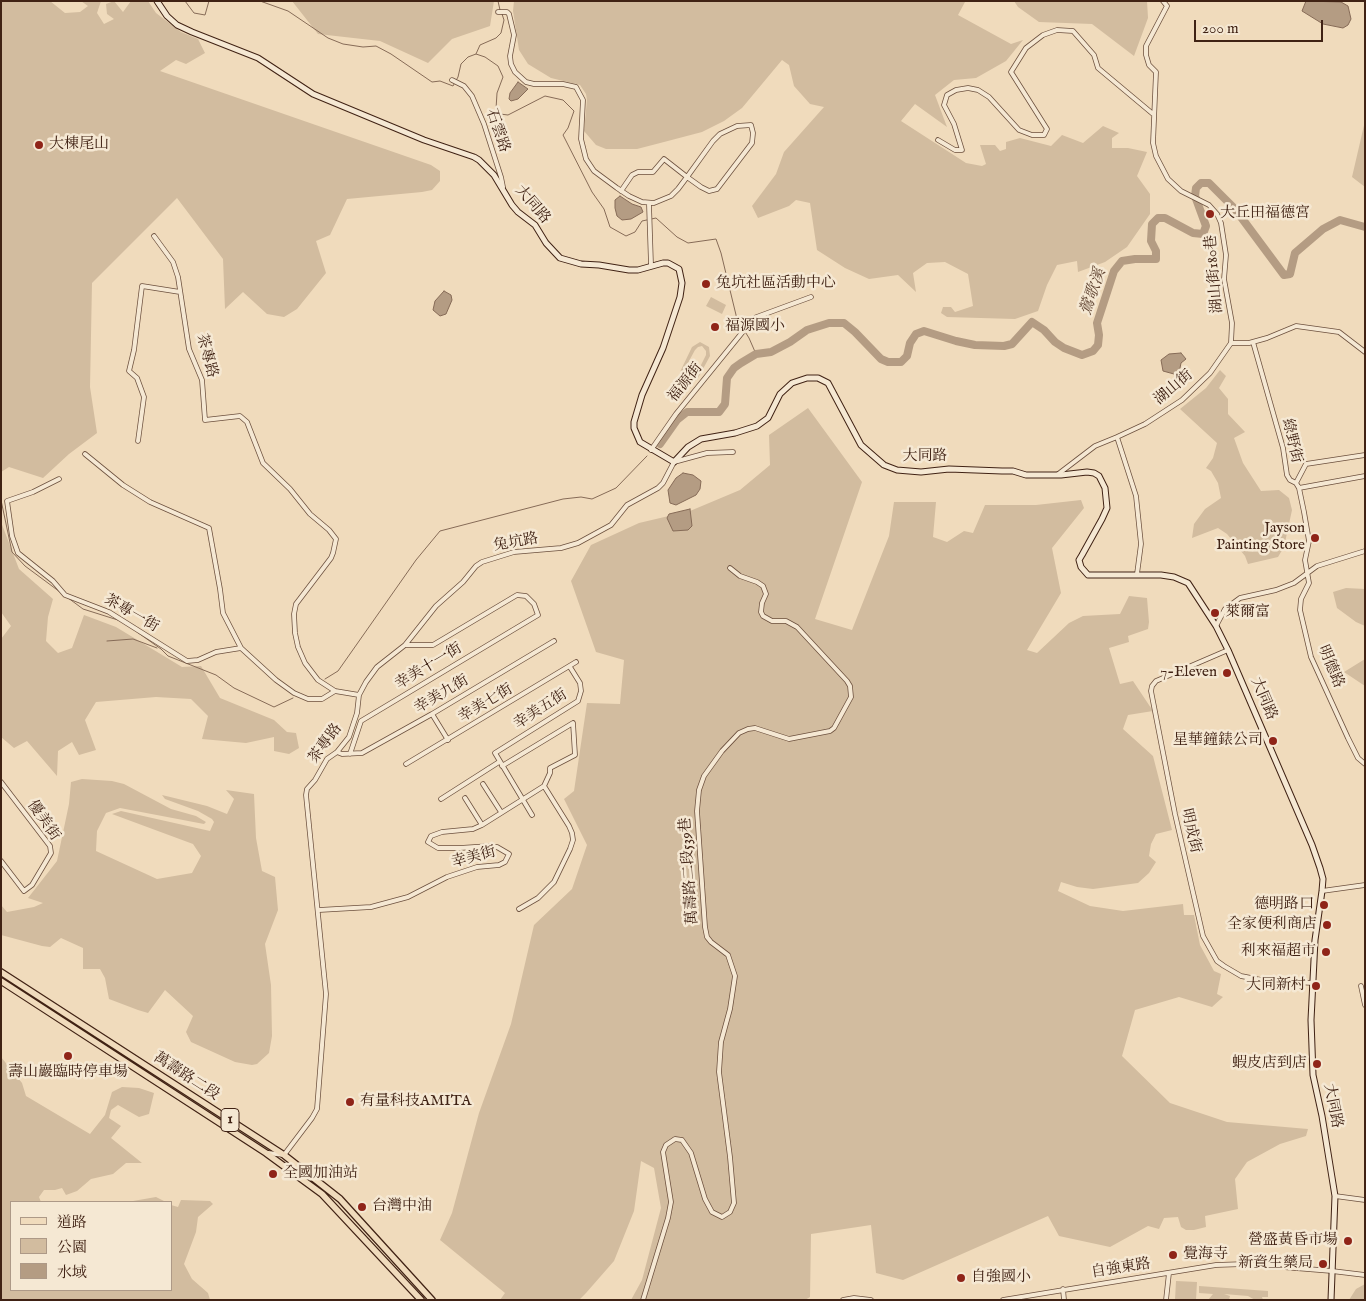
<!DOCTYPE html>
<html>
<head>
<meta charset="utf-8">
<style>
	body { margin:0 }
	#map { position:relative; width:1366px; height:1301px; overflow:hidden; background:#f0dbbc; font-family:"IM FELL English","Noto Serif TC",serif }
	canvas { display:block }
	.frame { position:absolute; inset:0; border:2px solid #402214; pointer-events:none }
	.legend { position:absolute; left:10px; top:1201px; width:162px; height:90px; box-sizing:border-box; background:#f5e8d3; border:1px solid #ad9987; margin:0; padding:6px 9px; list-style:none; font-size:15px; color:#402214 }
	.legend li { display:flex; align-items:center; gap:10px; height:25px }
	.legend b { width:25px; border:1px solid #ad9987 }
	.scale { position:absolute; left:1194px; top:20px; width:129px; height:22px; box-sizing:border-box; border:2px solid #402214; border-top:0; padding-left:6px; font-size:15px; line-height:18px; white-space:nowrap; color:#402214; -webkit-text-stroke:4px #f5e8d3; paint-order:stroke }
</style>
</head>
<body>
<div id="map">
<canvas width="1366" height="1301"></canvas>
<div class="frame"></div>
<ul class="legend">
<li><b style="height:6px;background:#f0dbbc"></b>道路</li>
<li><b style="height:14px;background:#d2bc9f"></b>公園</li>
<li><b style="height:14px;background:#b49c83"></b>水域</li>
</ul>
<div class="scale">200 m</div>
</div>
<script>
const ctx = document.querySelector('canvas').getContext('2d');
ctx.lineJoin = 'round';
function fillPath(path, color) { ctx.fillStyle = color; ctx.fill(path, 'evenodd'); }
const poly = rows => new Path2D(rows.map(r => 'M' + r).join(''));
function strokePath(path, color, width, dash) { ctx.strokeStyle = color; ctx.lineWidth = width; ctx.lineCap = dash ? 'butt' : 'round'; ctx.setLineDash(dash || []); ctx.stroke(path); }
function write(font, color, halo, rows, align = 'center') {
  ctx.font = font + ' "IM FELL English","Noto Serif TC",serif'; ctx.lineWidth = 5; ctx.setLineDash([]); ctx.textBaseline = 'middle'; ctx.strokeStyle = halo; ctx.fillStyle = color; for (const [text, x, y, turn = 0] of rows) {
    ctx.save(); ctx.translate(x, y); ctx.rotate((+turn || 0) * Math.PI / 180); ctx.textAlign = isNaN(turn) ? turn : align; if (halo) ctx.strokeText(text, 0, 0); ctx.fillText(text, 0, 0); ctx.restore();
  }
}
fillPath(poly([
	[1,1,50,1,65,13,80,12,88,6,81,1,101,1,97,13,104,24,114,19,107,14,106,4,114,1,123,12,131,1,148,1,156,13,181,32,198,39,205,53,186,64,176,60,160,71,431,165,440,171,440,181,432,190,422,192,347,199,330,235,316,241,326,273,297,309,284,317,267,314,243,292,225,309,223,259,177,198,92,283,90,387,97,433,69,454,43,478,9,467,1,472],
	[292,1,494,1,490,26,452,39,428,63,380,41,318,34],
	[514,1,965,2,958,15,1011,44,1023,40,1006,61,976,78,954,80,935,95,947,127,915,104,901,121,966,163,982,166,986,164,980,145,995,145,1000,151,1006,149,1006,142,1020,138,1051,146,1062,135,1083,143,1103,126,1119,133,1112,138,1112,148,1128,148,1147,152,1137,176,1150,194,1150,214,1127,247,1105,262,1078,272,1077,261,1057,265,1047,285,1038,311,1015,319,947,317,941,313,943,307,951,307,955,312,973,306,968,274,945,262,927,263,913,273,916,292,898,275,869,279,845,268,817,250,810,203,796,200,789,206,758,218,752,206,776,174,784,152,824,107,810,104,794,86,789,65,782,60,742,108,724,121,702,132,664,142,637,149,606,149,596,145,584,131,587,100,586,94,580,85,551,78,528,64,519,50,513,11],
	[1014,1,1147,1,1148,18,1134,56,1092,24,1039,22,1018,7],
	[1365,121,1365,187,1352,177],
	[711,297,726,305,722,314,706,306],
	[700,342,709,347,710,356,697,380,691,383,685,382,680,378,680,372,692,347],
	[702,346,706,351,706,355,695,377,691,379,687,379,684,376,683,372,695,350,698,347],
	[1220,370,1226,376,1219,388,1228,399,1228,414,1245,432,1234,438,1243,463,1261,491,1279,490,1289,498,1292,510,1284,547,1278,557,1248,564,1245,556,1227,534,1218,528,1192,538,1194,524,1205,509,1221,498,1218,483,1211,471,1206,468,1213,458,1217,443,1180,409,1206,388],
	[808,408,862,482,815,619,852,630,889,536,894,502,936,502,933,537,947,542,964,531,973,533,985,505,1036,505,1081,500,1084,508,1052,548,1061,593,1027,650,1037,653,1069,623,1083,616,1120,614,1129,596,1147,598,1149,622,1148,629,1128,636,1129,642,1109,648,1120,684,1133,681,1153,711,1128,715,1123,729,1153,756,1172,830,1156,834,1151,844,1149,856,1156,862,1149,873,1138,883,1093,889,1077,887,1061,882,1058,891,1090,906,1123,911,1183,904,1184,915,1194,915,1200,945,1214,971,1221,974,1217,994,1223,997,1212,1007,1179,997,1135,1010,1122,1056,1170,1103,1227,1122,1308,1129,1306,1136,1280,1144,1247,1162,1235,1179,1238,1209,1205,1216,1206,1227,1194,1230,1186,1230,1181,1227,1178,1217,1164,1218,1159,1229,1148,1226,1110,1247,1059,1236,1048,1216,903,1280,876,1273,871,1225,811,1234,810,1297,805,1300,631,1300,642,1280,661,1208,654,1168,641,1161,634,1211,614,1261,586,1293,579,1300,500,1300,505,1293,440,1240,452,1213,479,1113,511,1024,534,925,572,889,587,845,564,799,574,791,587,703,620,704,624,660,596,652,571,581,591,545,639,523,690,511,740,490,770,465,769,435],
	[1,522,19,569,53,599,48,617,46,641,58,653,72,648,84,615,116,627,182,667,201,666,220,698,274,720,287,732,296,733,299,748,289,754,274,751,274,737,246,743,202,739,208,716,191,699,156,697,96,702,85,720,96,750,79,755,72,742,58,751,57,776,27,741,14,748,1,737,1,639,11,626,1,612],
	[1346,588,1365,589,1365,626,1356,622,1337,608,1333,592],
	[1365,659,1365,686,1344,672],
	[82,779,112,781,124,784,171,809,196,816,206,822,204,824,120,808,106,813,97,831,96,851,157,879,192,873,201,856,193,844,112,814,121,811,210,831,214,822,212,819,198,811,165,799,162,795,207,806,227,814,234,799,226,790,254,794,256,838,262,871,275,877,278,910,265,944,271,985,272,1036,269,1053,257,1064,252,1065,235,1062,191,1042,186,1032,193,1016,165,990,148,1013,138,1010,109,999,105,978,100,969,83,969,83,948,61,938,50,947,42,946,1,935,1,905,7,912,34,907,43,903,28,898,57,861,69,804,71,782],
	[1,1057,22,1083,26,1096,90,1134,105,1115,112,1092,122,1087,139,1088,154,1093,149,1114,139,1117,118,1105,111,1110,109,1118,121,1126,111,1138,142,1163,126,1163,113,1174,91,1179,77,1191,66,1195,62,1188,55,1190,44,1190,39,1197,41,1202,11,1202,11,1290,171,1290,171,1205,178,1207,181,1200,210,1201,213,1204,198,1217,196,1232,184,1264,192,1279,208,1293,210,1300,1,1300],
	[156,1197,166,1202,118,1202,133,1201],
	[1176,1281,1197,1282,1196,1300,1175,1300],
	[1365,1284,1365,1300,1349,1300,1356,1289],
	[1199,1286,1268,1291,1268,1297,1262,1297,1263,1300,1255,1300,1248,1296,1224,1294,1230,1296,1229,1300,1208,1300,1213,1294,1199,1293]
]), '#d2bc9f');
const water = poly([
	[1306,1,1341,2,1348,6,1351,19,1348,25,1343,28,1323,24,1302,11,1306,1],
	[518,82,528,89,518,99,511,101,509,99,510,93,518,82],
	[620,196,632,204,641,207,643,212,631,219,622,220,617,216,615,208,615,200,620,196],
	[444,291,451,295,452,300,446,314,440,316,433,310,435,301,444,291],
	[1181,353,1186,359,1181,363,1179,373,1174,374,1163,371,1161,360,1169,354,1181,353],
	[683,473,693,475,701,481,700,489,696,495,676,505,670,503,668,490,676,478,683,473],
	[690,509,692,526,688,530,673,531,667,518,669,514,690,509]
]);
fillPath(water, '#b49c83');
strokePath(water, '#866b57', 1);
strokePath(poly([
	[185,1,194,13,205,15,209,1],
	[260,1,288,11,328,38,343,44,363,47,376,46,391,54,432,82,440,81,453,86,458,77,461,64,468,57,476,54,485,57,498,66,503,77,497,93,496,109,500,114,508,115,545,96,563,100,574,111,568,128,563,135,592,192,604,209,610,227,626,236,635,232,642,221,656,218,677,237,688,243,716,239,721,253,737,319,749,338,756,354],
	[498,1,500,10],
	[476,54,480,45,496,38,501,33,504,20,502,14],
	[1,500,12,552,25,566,83,609,121,621],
	[137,632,161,649],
	[107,641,133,639,157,648],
	[161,649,168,656,216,675,234,688,274,707,293,698],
	[325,679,338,671,416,560,440,531,563,499,581,497,592,499,616,488,647,456]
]), '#866b57', 1);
strokePath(poly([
	[660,444,677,420,687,412,719,412,725,404,727,378,734,368,741,363,756,354,771,352,790,342,807,330,829,323,844,323,855,332,881,359,888,362,901,362,907,356,910,343,916,334,924,331,956,341,975,345,1004,346,1012,344,1032,322,1044,330,1055,342,1064,348,1082,355,1093,351,1098,345,1099,335,1097,323,1114,271,1122,261,1135,259,1156,259,1156,251,1151,241,1152,224,1158,218,1165,218,1193,233,1203,234,1206,226,1195,196,1196,188,1201,183,1209,183,1235,209,1284,275,1290,274,1295,253,1323,229,1340,220,1365,227]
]), '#b49c83', 8);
const street = poly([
	[1163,1,1167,6,1146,46,1146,55,1149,65,1156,72,1153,143,1156,156,1168,179,1181,191,1209,205,1217,214,1221,223,1226,255,1224,279,1232,323,1231,343],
	[498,12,507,12,509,14,514,35,510,56,511,64,515,72,526,82,534,84,563,84,576,87,583,100,581,139,586,159,594,171,617,188,629,196,642,202,654,203,671,196,678,189,687,177,713,141,720,134,737,126,751,125,753,133,752,143,717,189,709,191,701,187,687,177,664,159,653,172,638,172,632,175,621,191],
	[452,80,464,86,472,96,484,124,501,177,503,187],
	[938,140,955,150,962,150,954,124,944,105,947,95,956,90,968,88,978,90,989,97,1019,130,1032,135,1044,135,1047,129,1011,72,1026,48,1043,35,1057,30,1073,31,1094,55,1098,68,1153,114],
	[649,204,651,265],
	[154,236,173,262,178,277,189,349,202,380,205,420,240,416,247,422,263,463,290,489,310,514,329,530,336,539,333,553,331,558,296,604,294,614,295,633,298,647,305,663,318,680,335,691,359,695],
	[1253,342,1283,448,1287,475,1290,480,1296,483,1299,488,1304,512,1309,541,1305,560,1309,583,1301,599,1300,610,1311,657,1348,738,1358,758,1365,764],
	[138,441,144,397,137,378,129,371,134,350,142,286,180,292],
	[651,450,676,414,754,318,811,297],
	[85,454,123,485,150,502,209,528,220,589,223,613,241,648,276,680,294,693,308,699,322,699,335,691],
	[1057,475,1095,446,1117,437],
	[59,479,33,492,7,501,12,536,18,553,53,581,65,595,109,612,187,661,198,660,216,652,241,648],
	[1296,483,1306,464,1365,455],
	[1299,488,1365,476],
	[1137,574,1141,544,1136,496,1117,437,1145,424,1182,400,1210,373,1231,343,1249,343,1267,338,1296,326,1339,332,1365,352],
	[1216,626,1225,609,1240,598,1276,590,1294,583,1317,566,1365,551],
	[1228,650,1156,681,1152,686,1151,691,1175,814,1203,936,1217,961,1224,966,1241,976,1261,980,1313,983],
	[432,714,448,740],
	[337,752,342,754,362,753,432,714,554,641],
	[350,754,361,721,538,615,534,604,526,596,517,595,433,645,405,645],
	[406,764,576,662],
	[502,766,573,723,575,755,550,768,550,773,544,786],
	[1,782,50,846,51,853,32,885,24,891,1,861],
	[483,784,501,812],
	[465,798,482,825],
	[441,799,499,762],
	[532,815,495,753,578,701,581,691,580,683,570,667],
	[1322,891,1365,885],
	[519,909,538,898,554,882,570,849,573,840,572,833,569,826,544,786],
	[319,910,371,907,408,897,447,877,477,867,499,865,505,862,509,854,497,847,490,846,460,848,438,848,428,842,431,836,442,832,473,829,482,825,544,786],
	[1361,986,1365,1005],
	[268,1153,284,1155,312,1118,317,1109,326,994,306,795,307,789,315,780,327,759,337,752,349,737,357,713,359,695,366,682,377,667,405,645,436,606,463,582,476,566,482,562,514,552,561,548,578,543,611,525,627,505,658,488,663,483,674,462,707,453,733,452],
	[1335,1196,1365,1200],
	[1063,1289,1064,1300],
	[643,1300,668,1218,671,1202,663,1152,666,1145,675,1139,682,1140,691,1153,705,1199,712,1212,722,1217,730,1212,734,1203,730,1157,719,1072,721,1042,730,1009,735,976,728,955,711,942,707,937,705,927,697,811,699,790,704,776,722,751,739,733,748,729,755,728,789,739,830,731,834,728,851,697,850,686,847,681,797,627,786,621,772,621,763,616,761,612,762,603,766,594,763,586,757,582,740,576,730,568],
	[843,1300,854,1298,871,1300],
	[1003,1300,1216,1265,1245,1264,1332,1271,1365,1275],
	[1166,1300,1169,1273]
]);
const secondary = poly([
	[157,1,167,16,177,25,192,32,258,58,313,94,424,140,474,157,479,160,494,175,512,205,518,212,535,225,546,243,560,258,581,264,599,265,629,270,638,270,663,263,668,263,679,269,682,283,680,297,663,348,642,395,634,422,634,428,640,442,674,462,688,447,701,439,735,433,757,426,768,418,780,394,792,383,807,378,818,378,828,383,861,445,884,465,897,470,921,472,949,469,1002,471,1013,471,1026,475,1061,475,1087,472,1094,473,1099,476,1105,488,1107,508,1102,519,1082,555,1079,560,1081,567,1088,575,1161,575,1174,577,1188,583,1216,626,1228,650,1312,845,1320,868,1323,879,1322,891,1315,940,1311,1020,1313,1075,1322,1116,1335,1196,1331,1300]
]);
const primary = poly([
	[1,972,284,1155,340,1199,432,1300],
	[1,981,266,1153,322,1194,421,1300]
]);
strokePath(street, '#6c503e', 5.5);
strokePath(secondary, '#402214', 7);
strokePath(primary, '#402214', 8);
strokePath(street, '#f5e8d3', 4);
strokePath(secondary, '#f5e8d3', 5);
strokePath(primary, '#f0dbbc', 5.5);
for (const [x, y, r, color] of [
	[39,145,5,"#8f2418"],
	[1210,214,5,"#8f2418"],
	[706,284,5,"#8f2418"],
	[715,327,5,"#8f2418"],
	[1315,538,5,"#8f2418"],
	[1215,613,5,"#8f2418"],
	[1227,673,5,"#8f2418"],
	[1273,741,5,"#8f2418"],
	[1324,905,5,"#8f2418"],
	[1327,925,5,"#8f2418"],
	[1326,952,5,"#8f2418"],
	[1316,986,5,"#8f2418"],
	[68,1056,5,"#8f2418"],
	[1317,1064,5,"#8f2418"],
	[350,1102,5,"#8f2418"],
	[273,1174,5,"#8f2418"],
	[362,1207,5,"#8f2418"],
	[1348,1241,5,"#8f2418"],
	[1173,1255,5,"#8f2418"],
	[1323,1264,5,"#8f2418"],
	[961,1278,5,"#8f2418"]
]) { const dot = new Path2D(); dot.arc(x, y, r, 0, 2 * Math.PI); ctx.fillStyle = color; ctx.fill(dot); strokePath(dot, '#f5e8d3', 2); }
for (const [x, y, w] of [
	[230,1120,18]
]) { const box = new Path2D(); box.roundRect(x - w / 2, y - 11.5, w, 23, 4); ctx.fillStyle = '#f5e8d3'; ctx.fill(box); strokePath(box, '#402214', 1); }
write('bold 14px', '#402214', null, [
	["1",230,1120]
]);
write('15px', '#402214', '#f5e8d3', [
	["石雲路",497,131,71],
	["大同路",532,205,49],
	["湖山街180巷",1215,274,-95],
	["茶專路",206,356,75],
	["福源街",686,383,-51],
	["湖山街",1174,388,-40],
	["綠野街",1291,441,77],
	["大同路",925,457],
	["兔坑路",516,543,-10],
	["茶專一街",131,614,30],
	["幸美十一街",429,667,-31],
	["明德路",1330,667,67],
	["幸美九街",442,695,-31],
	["大同路",1263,699,67],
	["幸美七街",486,704,-31],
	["幸美五街",541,710,-33],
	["茶專路",326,744,-54],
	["優美街",43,821,55],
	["明成街",1190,831,77],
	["幸美街",474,858,-15],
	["萬壽路二段539巷",690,871,-94],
	["萬壽路二段",186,1077,33],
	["大同路",1332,1106,79],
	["自強東路",1121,1269,-9]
]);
write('15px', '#402214', '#f5e8d3', [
	["大棟尾山",49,145],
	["大丘田福德宮",1220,214],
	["兔坑社區活動中心",716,284],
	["福源國小",725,327],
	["Jayson",1305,529,"right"],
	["Painting Store",1305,546,"right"],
	["萊爾富",1225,613],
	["7-Eleven",1217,673,"right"],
	["星華鐘錶公司",1263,741,"right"],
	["德明路口",1314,905,"right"],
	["全家便利商店",1317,925,"right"],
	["利來福超市",1316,952,"right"],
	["大同新村",1306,986,"right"],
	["蝦皮店到店",1307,1064,"right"],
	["壽山巖臨時停車場",68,1073,"center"],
	["有量科技AMITA",360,1102],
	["全國加油站",283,1174],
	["台灣中油",372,1207],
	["營盛黃昏市場",1338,1241,"right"],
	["覺海寺",1183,1255],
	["新資生藥局",1313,1264,"right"],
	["自強國小",971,1278]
], 'left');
write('italic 16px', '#634735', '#f5e8d3', [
	["鶯歌溪",1094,292,-71]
]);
</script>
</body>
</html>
